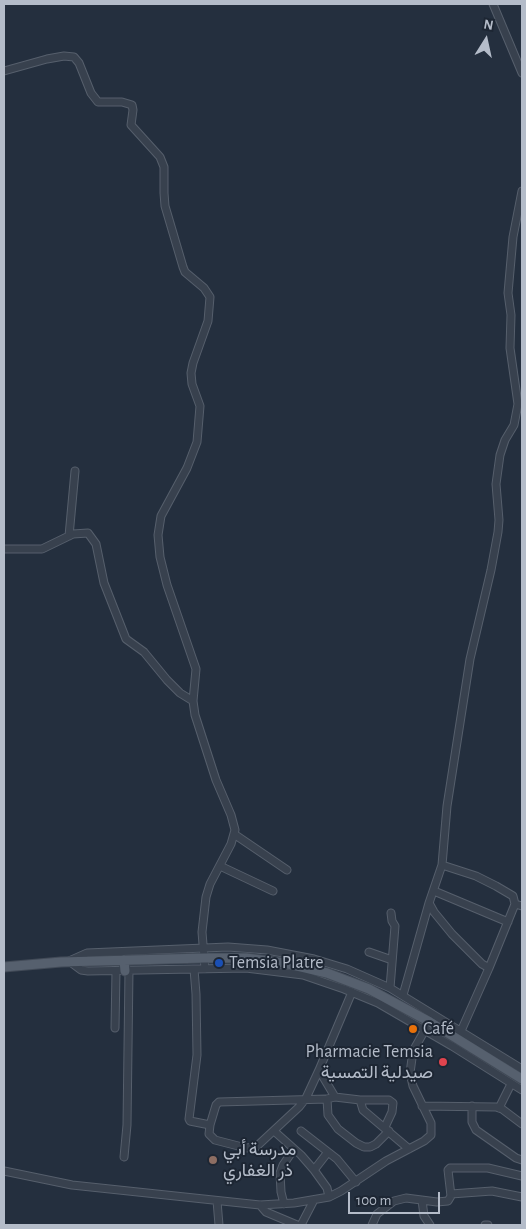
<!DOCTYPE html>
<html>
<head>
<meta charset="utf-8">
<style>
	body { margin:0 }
	#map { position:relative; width:526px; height:1229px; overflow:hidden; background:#242f3e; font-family:"Alegreya Sans",sans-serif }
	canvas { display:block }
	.frame { position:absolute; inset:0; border:5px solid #b4bcc9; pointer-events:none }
	.north { position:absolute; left:461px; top:15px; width:50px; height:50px; -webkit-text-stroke:4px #1d2633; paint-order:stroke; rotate:10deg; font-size:14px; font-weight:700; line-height:20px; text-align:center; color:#b4bcc9 }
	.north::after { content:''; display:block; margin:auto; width:18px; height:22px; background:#b4bcc9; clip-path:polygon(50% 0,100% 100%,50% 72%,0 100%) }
	.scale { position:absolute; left:348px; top:1192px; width:92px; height:22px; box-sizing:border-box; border:2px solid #b4bcc9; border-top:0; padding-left:6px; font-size:15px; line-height:18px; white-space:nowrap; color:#b4bcc9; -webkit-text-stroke:4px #1d2633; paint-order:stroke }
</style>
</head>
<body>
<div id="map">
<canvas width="526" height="1229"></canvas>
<div class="frame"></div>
<div class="north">N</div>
<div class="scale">100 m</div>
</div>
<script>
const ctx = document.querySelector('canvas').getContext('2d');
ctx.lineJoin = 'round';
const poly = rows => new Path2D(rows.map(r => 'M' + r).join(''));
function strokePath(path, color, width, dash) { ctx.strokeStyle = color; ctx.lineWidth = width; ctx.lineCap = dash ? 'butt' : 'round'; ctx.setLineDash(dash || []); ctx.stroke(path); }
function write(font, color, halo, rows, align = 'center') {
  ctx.font = font + ' "Alegreya Sans",Vazirmatn,sans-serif'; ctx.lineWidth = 4; ctx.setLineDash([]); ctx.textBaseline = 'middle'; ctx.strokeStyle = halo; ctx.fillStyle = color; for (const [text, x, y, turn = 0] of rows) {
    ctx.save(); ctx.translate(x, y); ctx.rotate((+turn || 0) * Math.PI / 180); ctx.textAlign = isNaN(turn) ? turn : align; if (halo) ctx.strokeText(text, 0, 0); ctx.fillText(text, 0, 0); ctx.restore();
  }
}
const minor = poly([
	[493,4,522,73],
	[4,71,47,59,64,56,74,57,79,63,91,93,98,102,122,102,132,105,133,110,131,125,160,157,164,167,164,193,165,206,183,267,185,272,204,288,210,297,208,321,193,363,191,373,192,384,200,406,197,442,187,468,161,516,158,535,160,557,167,585,196,669,193,701,195,715,216,780,231,815,235,830,231,844,210,884,206,897,202,932,205,969],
	[69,536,75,471],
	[4,549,42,549,73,534,88,533,96,544,104,583,126,639,144,652,167,680,180,693,193,701],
	[234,834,287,870],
	[442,865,476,876,496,886,513,896,515,904,522,906],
	[220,866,273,891],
	[434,891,508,922],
	[369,952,392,960],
	[489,968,515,904],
	[194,969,196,994,197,1055,189,1119,190,1121,210,1125,209,1134,215,1140,246,1148,256,1147,299,1107,306,1098,319,1070],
	[390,988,395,926,392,921,391,913],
	[352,992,319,1070,335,1097,327,1099,328,1115,338,1129,356,1143,364,1147,370,1147,376,1144,389,1131],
	[403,995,429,903],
	[115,1028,116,971],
	[461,1031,489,968,482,964,452,934,434,912,429,903,442,865,447,806,470,659,491,570,498,532,499,520,496,484,500,455,505,440,514,425,518,404,510,348,511,315,508,293,513,237,522,191],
	[522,1069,390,988,347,969,314,959,267,950,228,947,87,953,69,961,81,970,88,971,246,968,303,975,344,989,378,1003,452,1046,522,1090],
	[335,1097,360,1100,363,1110,409,1149],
	[360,1100,389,1100,393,1103,392,1112,385,1127],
	[422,1106,496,1107,502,1109,522,1124],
	[472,1106,472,1122,476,1130,516,1158,522,1160],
	[499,1108,511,1084],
	[210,1125,216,1105,219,1102,327,1099],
	[274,1131,301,1155,314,1170,327,1188,329,1197],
	[301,1131,337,1159,356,1182],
	[124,1157,127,1125,129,970],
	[314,1170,328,1152],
	[4,1171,72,1185,260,1205,294,1203,329,1197,341,1191,386,1161,424,1141,431,1135,431,1123,413,1086,410,1073,413,1051,426,1028],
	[451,1194,492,1191,522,1197],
	[422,1200,424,1216,430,1225],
	[217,1201,219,1225],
	[284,1204,281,1192,280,1173,283,1165,294,1149],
	[260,1205,266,1212,297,1225],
	[301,1225,314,1200],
	[372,1225,377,1214,394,1201,406,1198,437,1202,448,1201,451,1196,448,1170,450,1168,488,1168,522,1176],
	[485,1225,488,1225]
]);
const major = poly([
	[124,960,125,971],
	[4,967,61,962,204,958,246,958,284,963,327,973,369,989,430,1022,522,1079]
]);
strokePath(minor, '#565f6c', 9);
strokePath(major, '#414a57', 11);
strokePath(minor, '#38414e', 7);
strokePath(major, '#56606e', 9);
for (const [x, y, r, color] of [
	[219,963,5,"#1a4fb4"],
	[413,1029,5,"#e8710a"],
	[443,1062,5,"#e0444e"],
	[213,1160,5,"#8d6e63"]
]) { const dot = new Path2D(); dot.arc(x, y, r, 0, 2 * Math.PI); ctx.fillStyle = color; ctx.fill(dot); strokePath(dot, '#1d2633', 2); }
write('18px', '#b4bcc9', '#1d2633', [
	["Temsia Platre",229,963],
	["Café",423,1029],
	["Pharmacie Temsia",433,1052,"right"],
	["صيدلية التمسية",433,1073,"right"],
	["مدرسة أبي",223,1150],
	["ذر الغفاري",223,1171]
], 'left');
</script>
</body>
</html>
